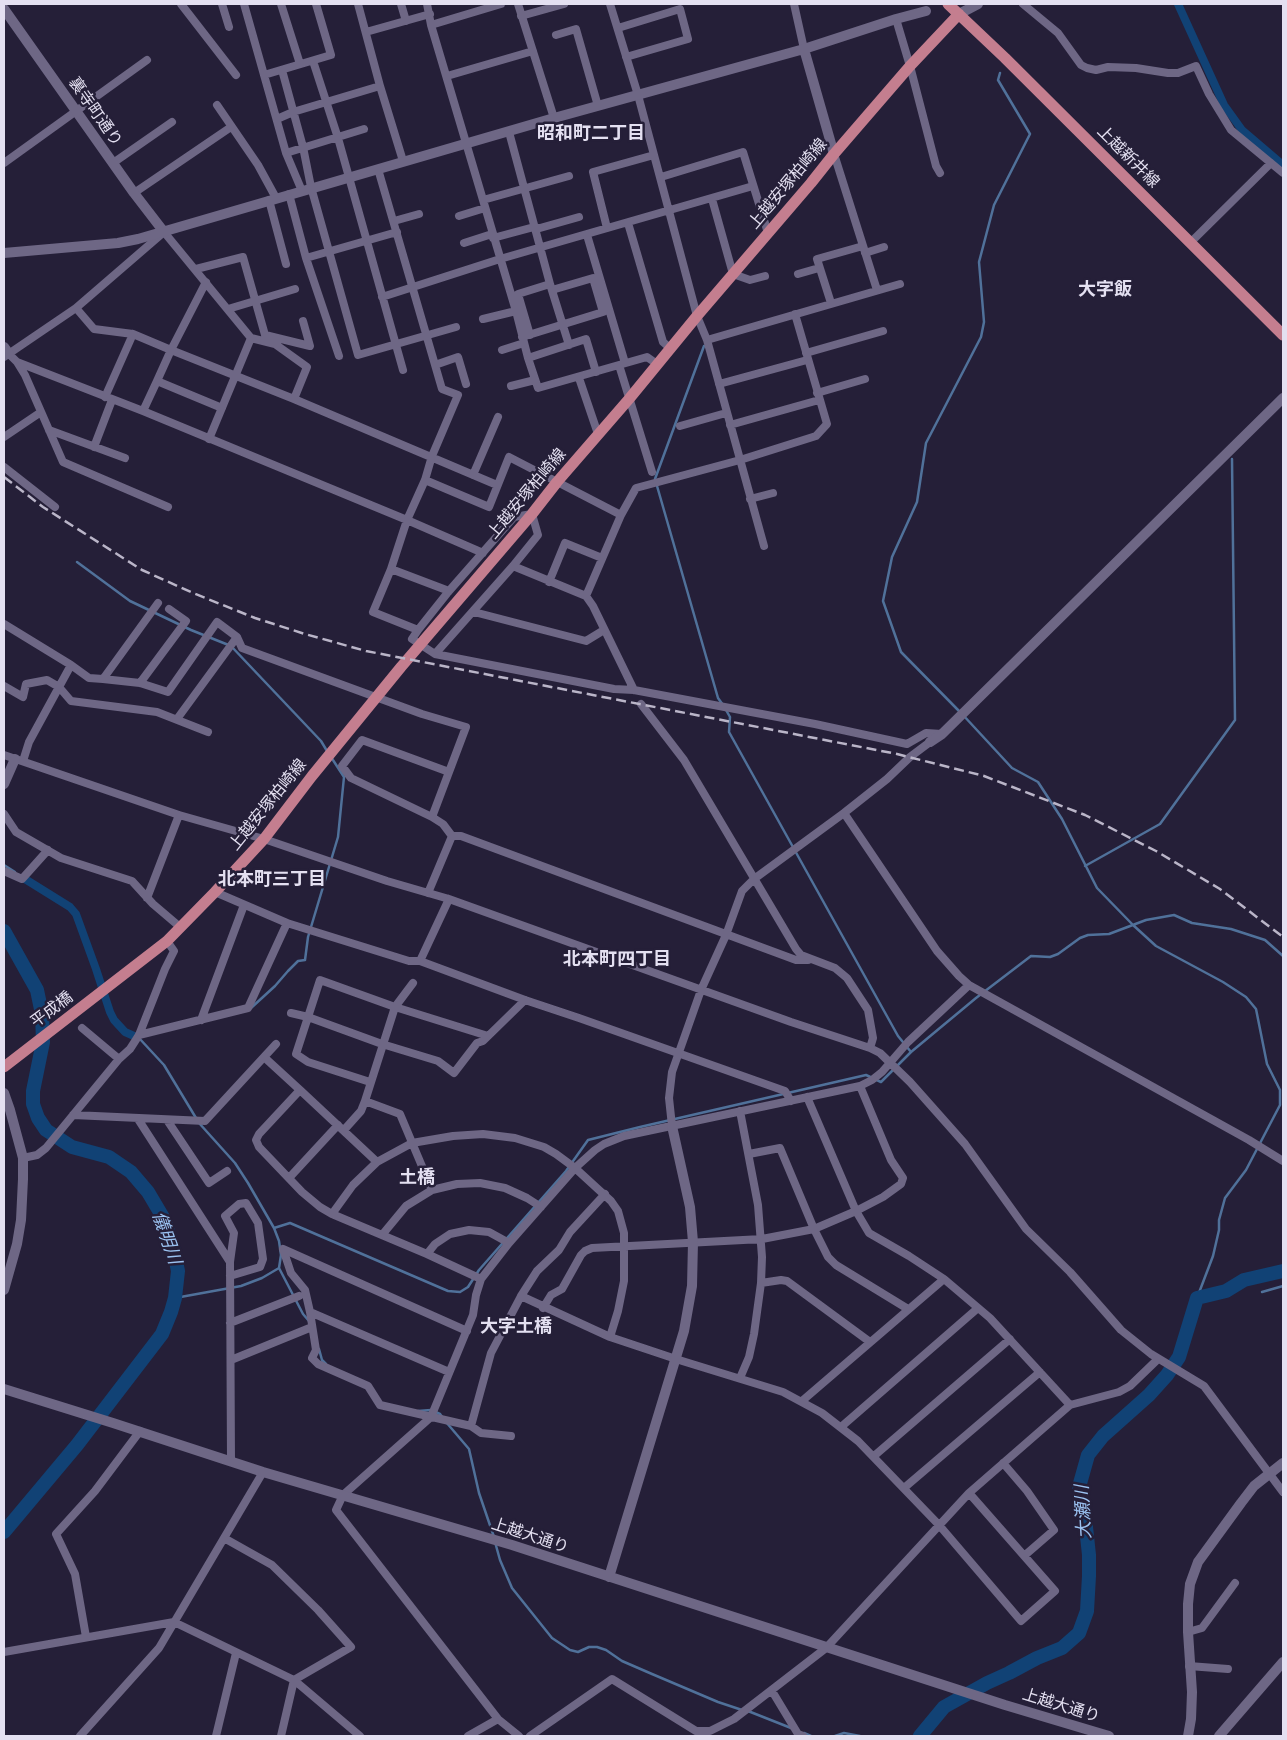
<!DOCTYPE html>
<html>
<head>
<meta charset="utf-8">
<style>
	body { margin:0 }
	#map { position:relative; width:1287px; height:1740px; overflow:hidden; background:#251f38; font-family:"Fira Sans",sans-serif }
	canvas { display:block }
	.frame { position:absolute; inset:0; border:5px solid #e4e0f1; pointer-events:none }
</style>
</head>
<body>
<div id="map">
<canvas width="1287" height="1740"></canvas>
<div class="frame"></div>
</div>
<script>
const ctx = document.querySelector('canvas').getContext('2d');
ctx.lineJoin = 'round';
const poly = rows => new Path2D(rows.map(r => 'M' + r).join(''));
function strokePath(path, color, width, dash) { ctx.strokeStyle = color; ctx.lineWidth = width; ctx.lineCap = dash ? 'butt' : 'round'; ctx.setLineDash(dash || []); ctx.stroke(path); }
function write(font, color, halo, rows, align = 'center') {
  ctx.font = font + ' "Fira Sans","Noto Sans JP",sans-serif'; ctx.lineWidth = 5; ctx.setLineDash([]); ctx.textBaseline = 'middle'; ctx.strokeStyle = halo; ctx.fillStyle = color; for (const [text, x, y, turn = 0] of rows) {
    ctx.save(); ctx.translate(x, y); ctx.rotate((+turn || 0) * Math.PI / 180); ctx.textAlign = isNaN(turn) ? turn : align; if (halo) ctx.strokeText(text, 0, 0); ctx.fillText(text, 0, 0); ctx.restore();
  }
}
strokePath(poly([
	[704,346,655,479,718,698,723,705],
	[77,562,130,601,191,630,231,646,321,741,327,751],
	[726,710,730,717,729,732,898,1036,911,1052],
	[959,711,901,652,883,601,892,557,917,502,926,443,981,337,984,322,979,262,994,205,1030,134,998,80,1000,73],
	[963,715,1012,768,1038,782,1062,819,1097,888,1133,925,1156,946,1223,982,1246,997,1256,1009,1267,1064,1280,1090,1280,1105,1246,1170,1225,1198,1219,1220,1219,1230,1213,1256,1197,1298],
	[4,865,15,872],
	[1085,866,1160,824,1235,720,1232,459],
	[251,1008,275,986,288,971,298,961,305,960,308,937,338,837,344,777,331,757],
	[139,1038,164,1065,196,1118],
	[199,1123,235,1163,248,1183,274,1228,279,1241,281,1255,279,1268,303,1314,309,1321],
	[274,1228,290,1223,448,1291,460,1292,468,1287,479,1270,566,1171,588,1140,640,1127,866,1075,881,1082,911,1052,976,998,1031,956,1050,957,1058,954,1080,938,1088,935,1109,934,1146,920,1174,915,1192,923,1231,929,1265,940,1283,956],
	[1262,1292,1283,1286],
	[175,1298,241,1286,262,1278,279,1268],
	[319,1349,322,1360,326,1364],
	[418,1411,431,1410,440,1414,443,1418],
	[446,1422,469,1449,479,1493,494,1537],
	[495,1542,500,1560,512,1588,552,1638,570,1650,578,1652,589,1647,597,1647,606,1650,622,1661,652,1674,718,1702,742,1710],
	[748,1711,791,1728],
	[804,1733,811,1736],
	[835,1736,844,1733,860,1736]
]), '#50719a', 2.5);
strokePath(poly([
	[1178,4,1224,105,1242,130,1283,165],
	[25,879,70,907,76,914,96,969,110,1012,114,1020,125,1032,134,1036]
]), '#114275', 8);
strokePath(poly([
	[4,931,37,990,42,1014,43,1042,33,1091,33,1104,38,1118,46,1130,72,1147,109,1157,131,1172,148,1192,164,1219,173,1247,178,1271,175,1298,171,1312,162,1334,77,1445,4,1532],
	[920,1736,944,1707,987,1683,1009,1673,1037,1658,1062,1648,1079,1633,1087,1611,1089,1576,1089,1555,1086,1527,1079,1487,1088,1455,1103,1436,1149,1395,1167,1375,1179,1357,1197,1298,1226,1291,1244,1280,1283,1271]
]), '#114275', 14);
strokePath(poly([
	[181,4,236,75],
	[222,4,229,27],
	[244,4,286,153,302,191],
	[281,4,300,64],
	[358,4,380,86,403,161],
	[401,4,406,21],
	[427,4,431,25,516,311,528,358,538,388,647,357,657,364],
	[518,4,554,118],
	[610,4,638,95,697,316,707,340,764,546],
	[794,4,804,49],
	[1023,4,1058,33,1081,65,1087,68,1096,70,1108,67,1136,68,1168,73,1178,73,1196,66,1209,94,1231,130,1283,173],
	[521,16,564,4],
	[896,19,910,66,936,166,940,173],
	[431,25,501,4],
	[618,28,680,9,688,39,626,57],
	[366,32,430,14],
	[556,35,576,29,598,106],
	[313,61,338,138,403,370],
	[282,70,303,147,311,187,358,355,456,327],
	[264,75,331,55,316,4],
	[447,76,533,51],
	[217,105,258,165,276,198],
	[277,119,293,112,380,86],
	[509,132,550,284,569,345],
	[286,153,364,129],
	[834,154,877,290],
	[4,163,147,60],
	[113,163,172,122],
	[378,169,442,389,458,395,432,456,425,480,407,520,391,569,373,612,418,630,449,591,514,517,532,514,538,535,513,566,435,654,614,689,634,690,815,724,907,744,926,733,942,734],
	[661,177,743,152,768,233],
	[134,193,231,127],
	[289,194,306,258,339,356],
	[712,199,733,274,750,280,765,276],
	[269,200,286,264],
	[483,200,569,176],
	[459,216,485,208],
	[394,221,419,214],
	[628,223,663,342,671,349],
	[607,228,593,172,654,155],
	[587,235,625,363],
	[493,238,534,227,540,228,579,217],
	[1191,242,1271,163],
	[464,243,492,234],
	[865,253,884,247],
	[306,258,397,232],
	[196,269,243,257,265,335,310,346,303,321],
	[798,274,819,268],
	[382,297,500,259,753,186],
	[831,303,817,259,863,246],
	[76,308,94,329,133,334],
	[228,309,295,289],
	[483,319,516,311],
	[530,335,518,294,550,284],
	[522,337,603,312,593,278,552,290],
	[707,340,900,284],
	[502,350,524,343],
	[806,353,883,331],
	[9,354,17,362,143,411,407,520,483,553],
	[4,357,76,308,164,232,251,338,275,344,307,367,294,399,171,350,157,381],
	[528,358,586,339,596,372],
	[17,362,25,375,63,462,168,507],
	[435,365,458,357,466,384],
	[619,365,652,472],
	[579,378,598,434],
	[719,384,807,360],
	[511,386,535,380],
	[817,393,865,379],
	[105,397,133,334,171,350,206,282],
	[294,399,497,485],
	[143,411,157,381,222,408],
	[730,425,819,400],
	[680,426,726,413],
	[49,430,125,458],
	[4,437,41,412],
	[209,439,251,338],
	[94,447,112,400],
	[4,467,55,507],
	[473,475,498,417],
	[425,480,489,507,509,457,621,515],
	[750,499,773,493],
	[513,566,586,596,593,606,634,690],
	[391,569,449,591],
	[549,582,565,543,602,558],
	[586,596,621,515,636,488,740,460,816,436,827,424,795,314],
	[474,612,586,641,604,630],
	[4,624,71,665,89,678,103,679,158,603],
	[418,630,412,639,435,654],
	[103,679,140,683,168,692,217,622,237,637,242,648,422,714,466,727,432,817,443,824,452,836,428,893],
	[140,683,186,621,169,609],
	[4,686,23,697,26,684,47,680,59,687,71,701,157,712,208,732],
	[641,704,684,760,796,949,801,955,835,968,847,978,868,1010,873,1038,870,1048],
	[177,719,237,637],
	[4,755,179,815,264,839,387,881,449,899,791,1022,870,1048,880,1053,910,1082,965,1144,1026,1229,1070,1272,1121,1330,1151,1354,1204,1386,1283,1492],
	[23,761,29,742,71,665],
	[844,813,937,951,959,976,969,985,1249,1140,1283,1161],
	[4,814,16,832,61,858,132,881,153,904,180,927],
	[432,817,351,778,342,766,362,740,449,772],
	[452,836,461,836,796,960,808,960],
	[4,871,22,879,48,850],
	[215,892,287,923,409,961,420,961,525,1000,579,1018,785,1091,791,1101],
	[147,898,179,815],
	[420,961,449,899],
	[291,1013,308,1017,382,1044,438,1061,454,1073,477,1043,483,1041,525,1000],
	[201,1020,244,905],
	[82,1028,119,1059],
	[139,1035,248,1008,287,923],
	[264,1057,300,1090],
	[370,1082,308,1062,296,1054,320,980,395,1007,488,1036],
	[807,1097,856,1211,869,1233,909,1256,944,1279,990,1318,1070,1405],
	[365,1101,395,1007,413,983],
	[73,1115,205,1121,276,1044],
	[138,1119,230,1262,231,1461],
	[167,1120,209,1183,227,1171],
	[672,1126,669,1098,672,1072,701,990,726,935,742,891,754,879,844,813,887,779,910,757,930,742],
	[344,1130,361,1111,365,1101,400,1114,432,1190],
	[749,1154,780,1148,814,1229,828,1257,836,1265,908,1309],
	[23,1158,37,1155,46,1148,119,1059,130,1049,139,1035,165,969,174,951,167,941],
	[377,1162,412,1143,453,1136,483,1134,515,1138,544,1147,556,1154,575,1168,611,1201,618,1211,624,1233,624,1281,618,1311,610,1337],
	[289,1178,338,1125],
	[332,1214,353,1185,377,1162,300,1090,259,1134,256,1140,259,1147,302,1192,320,1207,332,1214,427,1254,481,1279],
	[382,1235,406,1206,432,1190,457,1184,480,1183,505,1188,527,1198,541,1207],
	[283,1249,291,1273,305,1290,310,1312,449,1372],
	[283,1249,467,1331],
	[427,1254,435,1244,450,1234,469,1230,489,1232,509,1243],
	[230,1262,234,1233,225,1216,239,1204,246,1203,258,1223,263,1259,260,1267,230,1276],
	[761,1283,781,1280,787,1281,870,1342],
	[521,1296,537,1271,559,1250,570,1232,605,1194],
	[543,1308,551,1295,562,1289,581,1255,585,1251,592,1248,762,1239,814,1229,856,1211,883,1197,901,1184,903,1178,891,1160,860,1086],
	[310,1312,316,1350,312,1358,318,1364,368,1386,380,1405,471,1426,491,1353,521,1296,610,1337,679,1360,783,1392,822,1413,858,1441,939,1525,1021,1621,1055,1591,969,1493],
	[230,1323,299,1296],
	[231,1360,312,1327],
	[740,1378,749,1357,754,1334,761,1283,762,1257,758,1205,740,1111],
	[802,1401,944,1279],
	[471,1426,481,1433,511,1436],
	[841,1427,978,1308],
	[874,1456,1010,1339],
	[1003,1463,1027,1491,1054,1530,1024,1556],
	[904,1488,1040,1372],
	[224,1538,272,1565,318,1610,351,1647,294,1680,281,1736],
	[1188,1632,1202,1628,1235,1583],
	[86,1637,75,1574,56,1534,95,1491,140,1431],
	[4,1652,174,1622,294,1680,360,1736],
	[1189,1666,1228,1669],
	[772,1691,798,1734,803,1736],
	[80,1736,159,1648,263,1472],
	[216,1736,236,1653],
	[468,1736,498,1719],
	[519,1736,498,1719,336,1510,343,1495,431,1417,473,1315,476,1295,481,1279,509,1243,575,1168,595,1150,604,1144,624,1136,860,1086,872,1080,882,1072,908,1042,969,985],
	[530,1736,612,1679,696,1731,710,1731,734,1719,826,1648,969,1493,1070,1405,1119,1392,1130,1386,1158,1359]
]), '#6e6785', 8);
strokePath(poly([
	[4,9,134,193,164,232],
	[959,14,978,4],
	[804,49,834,154],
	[4,253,118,243,138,239,554,118,804,49,896,19,926,11],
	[4,347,9,354],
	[930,742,942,734,1283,398],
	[4,784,15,759],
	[4,1093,10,1110,23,1158,23,1179,21,1220,17,1244,4,1290],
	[4,1389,113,1423,263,1472,512,1545,1005,1705,1109,1736],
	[609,1577,684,1331,692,1286,693,1242,690,1207,672,1126],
	[1188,1736,1191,1719,1192,1692,1188,1632,1188,1604,1190,1584,1198,1562,1241,1503,1254,1486,1283,1463],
	[1219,1736,1283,1662]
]), '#6e6785', 10);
strokePath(poly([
	[948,4,1005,58,1283,335],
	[4,1067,167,941,215,892,264,839,312,776,401,667,532,514,557,482,629,399,697,316,811,183,834,154,910,66,959,14]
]), '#c47e8f', 11);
strokePath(poly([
	[4,477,43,507,142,570,193,593,255,618,305,634,366,651,897,754,984,776,1085,815,1156,851,1220,889,1283,937]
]), '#bab5c8', 2.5, [10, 5]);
write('16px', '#e4e0f1', '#251f38', [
	["裏寺町通り",95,112,55],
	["上越新井線",1128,157,45],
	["上越安塚柏崎線",788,184,-50],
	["上越安塚柏崎線",527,494,-50],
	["上越安塚柏崎線",268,805,-51],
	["平成橋",52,1010,-37],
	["上越大通り",530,1536,18],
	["上越大通り",1061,1706,17]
]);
write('bold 18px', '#e4e0f1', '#251f38', [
	["昭和町二丁目",591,134],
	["大字飯",1105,290],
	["北本町三丁目",272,880],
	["北本町四丁目",617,960],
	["土橋",417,1178],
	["大字土橋",516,1327]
]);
write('italic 18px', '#9bc2f1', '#251f38', [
	["儀明川",166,1238,71],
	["大瀬川",1084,1512,-93]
]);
</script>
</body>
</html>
